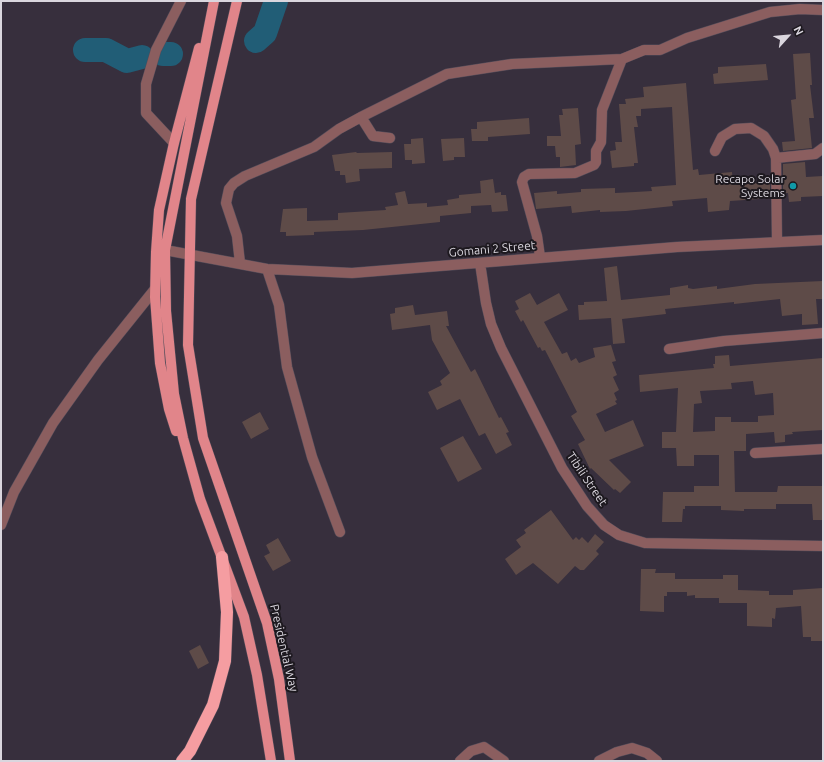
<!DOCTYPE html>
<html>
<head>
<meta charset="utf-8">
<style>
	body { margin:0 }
	#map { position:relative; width:824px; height:762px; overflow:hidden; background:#372f3d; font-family:Ubuntu,sans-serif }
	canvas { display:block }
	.frame { position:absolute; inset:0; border:2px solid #dad6de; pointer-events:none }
	.north { position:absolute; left:768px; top:16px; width:40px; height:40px; -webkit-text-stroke:3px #1d191f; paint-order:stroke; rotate:63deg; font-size:11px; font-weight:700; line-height:16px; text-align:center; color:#dad6de }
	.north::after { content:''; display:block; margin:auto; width:14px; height:18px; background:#dad6de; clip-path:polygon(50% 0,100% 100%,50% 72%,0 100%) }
</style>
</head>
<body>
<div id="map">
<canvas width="824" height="762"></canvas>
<div class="frame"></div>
<div class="north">N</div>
</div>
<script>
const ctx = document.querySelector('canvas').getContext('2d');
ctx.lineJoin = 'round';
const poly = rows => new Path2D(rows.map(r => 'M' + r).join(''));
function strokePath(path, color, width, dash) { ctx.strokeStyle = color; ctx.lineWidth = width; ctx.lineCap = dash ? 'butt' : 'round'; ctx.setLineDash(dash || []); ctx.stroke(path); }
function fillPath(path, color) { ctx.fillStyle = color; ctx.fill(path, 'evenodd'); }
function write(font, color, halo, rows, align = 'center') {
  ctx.font = font + ' Ubuntu,sans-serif'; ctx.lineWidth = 4; ctx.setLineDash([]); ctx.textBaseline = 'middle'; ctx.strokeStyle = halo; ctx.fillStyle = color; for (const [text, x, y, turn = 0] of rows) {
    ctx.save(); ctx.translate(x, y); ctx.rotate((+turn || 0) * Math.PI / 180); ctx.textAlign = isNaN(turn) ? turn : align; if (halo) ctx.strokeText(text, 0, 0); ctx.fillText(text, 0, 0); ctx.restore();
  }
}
strokePath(poly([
	[256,41,265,33,276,1],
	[85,50,106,50,127,61,142,57],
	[163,54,171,54]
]), '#215d76', 24);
fillPath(poly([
	[810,53,812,85,810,85,814,118,809,118,812,148,783,151,782,142,795,141,791,100,796,99,793,54],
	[766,64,768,80,714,84,713,74,718,73,718,67],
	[686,83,693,170,698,169,699,175,732,172,733,185,770,182,770,193,758,194,759,199,730,201,729,210,708,212,707,198,672,201,673,206,626,211,600,212,600,210,572,213,571,206,536,209,534,193,557,191,557,194,581,192,581,189,615,188,615,193,635,192,652,191,651,187,676,185,672,107,641,109,641,116,636,116,638,127,634,127,638,163,634,163,634,166,612,168,610,151,616,150,615,142,622,142,619,104,626,104,625,99,644,97,643,87],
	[578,108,581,144,575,145,576,165,560,167,560,157,556,157,555,146,547,146,547,136,561,136,559,115,563,115,562,109],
	[529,118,530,134,488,137,488,141,472,141,471,129,477,129,477,122],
	[423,138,425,163,412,164,412,160,405,160,404,144,411,144,411,139],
	[464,138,465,157,454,157,454,160,443,161,441,139],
	[356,152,357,153,392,152,392,168,359,169,360,181,346,183,345,175,340,175,340,171,335,171,332,155],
	[805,162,806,177,823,176,823,196,801,197,801,201,789,202,788,193,783,193,783,164],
	[493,179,495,193,501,192,501,195,506,195,508,211,492,212,491,205,471,206,471,213,440,216,440,222,363,230,314,232,314,235,286,236,286,232,280,232,283,209,307,208,307,221,338,220,338,213,386,210,385,207,398,205,395,193,405,191,408,204,427,203,427,207,448,205,447,200,459,198,459,195,481,193,480,181],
	[617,266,621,300,670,295,670,288,688,285,688,288,693,289,717,286,717,289,755,284,823,281,823,299,816,299,818,324,802,325,802,314,782,316,780,299,734,304,734,302,665,309,666,314,622,319,625,343,613,344,611,318,579,320,578,305,584,305,584,302,607,301,604,268],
	[530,293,537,305,559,293,568,310,544,322,562,354,567,352,571,361,576,358,579,363,595,357,593,348,611,345,616,361,612,362,617,375,613,377,619,390,614,393,617,400,615,401,617,404,596,414,605,432,633,420,644,446,609,460,631,482,620,493,615,489,614,490,591,468,590,469,578,444,585,440,571,416,577,412,545,350,542,351,540,347,538,348,523,320,521,322,515,311,519,309,515,301],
	[413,305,415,315,447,311,449,326,446,326,471,372,475,369,499,418,501,417,509,432,506,433,512,445,496,454,485,433,479,436,460,399,437,410,428,392,442,385,440,381,450,373,432,340,430,325,392,330,390,314,395,313,395,308],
	[729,355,730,366,823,358,823,430,792,432,793,434,785,435,785,442,775,443,774,432,746,434,746,451,734,451,735,492,777,492,778,486,823,486,823,520,813,520,812,504,776,504,776,509,744,509,744,511,721,510,721,506,685,506,685,509,683,509,682,522,662,522,663,492,694,492,694,486,719,486,719,455,694,455,694,466,677,466,676,448,662,448,662,432,676,432,678,388,640,392,639,375,714,368,713,364,715,364,715,356],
	[753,381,755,395,773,393,774,415,758,416,758,422,731,422,731,417,715,417,715,431,693,432,694,404,702,403,700,391,732,389,731,383],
	[260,412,269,429,251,439,242,422],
	[463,436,482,469,458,482,440,448],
	[551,510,573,540,576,537,579,540,582,537,588,543,595,534,604,542,596,551,599,554,584,570,580,570,575,566,558,584,533,563,516,575,505,559,521,547,516,540,526,533,524,530],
	[278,538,291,561,273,571,264,556,270,553,266,545],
	[641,569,656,569,655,573,675,573,675,579,723,579,723,575,738,575,738,590,769,591,769,595,793,595,793,590,823,588,823,641,811,641,811,637,803,637,801,606,776,608,775,619,772,618,772,627,747,626,747,603,719,603,719,598,695,598,695,595,687,596,687,592,667,592,667,596,664,596,664,612,640,611],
	[200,645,209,663,198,669,189,651]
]), '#5e4b48');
const minor = poly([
	[361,117,447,74,512,64,622,59],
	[174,143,146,113,146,84,156,50,181,1],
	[715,151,722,137,735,129,751,128,764,136,773,149,776,158,777,241],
	[776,158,815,154,823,148],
	[165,250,267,269,352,273,677,247,823,240],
	[540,257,537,236,522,182,524,177,529,174,575,173,594,165,596,162,596,151,601,142,602,110,622,59,644,50,660,50,687,38,770,12,800,9,823,10],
	[240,263,237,236,226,203,229,189,234,183,245,176,314,147,339,129,361,117,373,136,390,138],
	[480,263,486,303,491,324,501,348,562,468,587,506,604,525,619,535,645,543,823,546],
	[267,269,279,305,287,367,312,457,340,532],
	[669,349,724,341,823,333],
	[755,453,823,449],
	[1,525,14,492,53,423,98,360,155,289],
	[460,761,471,751,484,747,504,761],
	[599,761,617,752,632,748,647,753,657,761]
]);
const major = poly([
	[214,1,165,250,166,311,174,394,183,438,200,499,244,617,257,675,271,761],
	[237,1,191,199,188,345,203,438,267,623,279,679,290,761],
	[176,431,169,409,160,363,155,297,156,252,159,210,174,143,199,48]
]);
const highway = poly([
	[182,761,190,751,213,705,225,661,227,612,222,557]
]);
strokePath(minor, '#544d5a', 11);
strokePath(major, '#544d5a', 11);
strokePath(highway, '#544d5a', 13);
strokePath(minor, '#8b5e5f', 10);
strokePath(major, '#e1858a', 10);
strokePath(highway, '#f59da1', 12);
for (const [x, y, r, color] of [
	[793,186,4,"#0f9aa8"]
]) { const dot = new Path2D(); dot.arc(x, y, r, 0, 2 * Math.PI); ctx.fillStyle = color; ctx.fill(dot); strokePath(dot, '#1d191f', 1.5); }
write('12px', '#dad6de', '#1d191f', [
	["Recapo Solar",785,179],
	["Systems",785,193]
], 'right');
write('12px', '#dad6de', '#1d191f', [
	["Gomani 2 Street",492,249,-5],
	["Tibili Street",587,479,56],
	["Presidential Way",284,648,77]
]);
</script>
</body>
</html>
